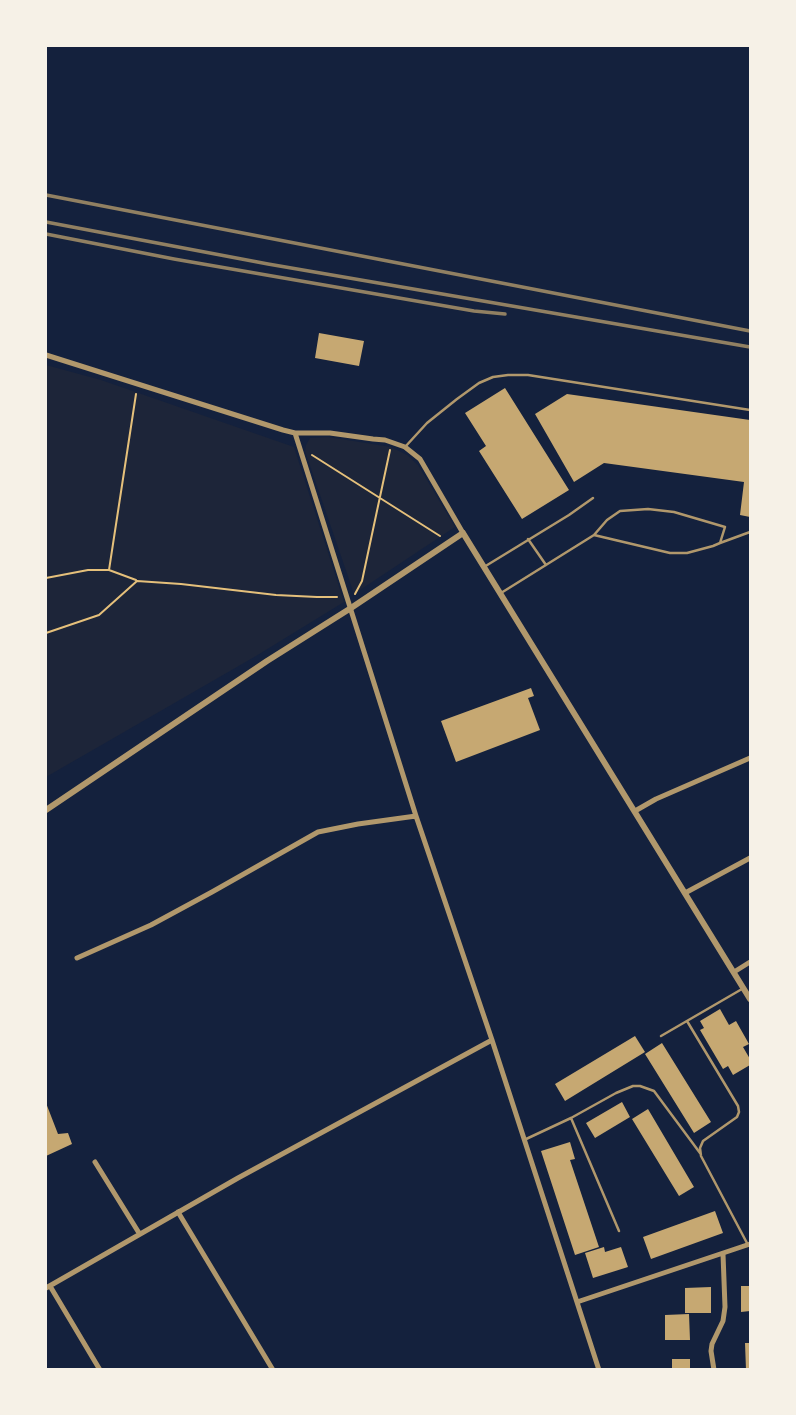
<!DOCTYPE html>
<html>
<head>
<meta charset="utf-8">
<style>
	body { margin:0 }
	#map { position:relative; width:796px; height:1415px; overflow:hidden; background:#14213d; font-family:"Source Sans 3",sans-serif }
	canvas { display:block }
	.frame { position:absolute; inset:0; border:47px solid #f6f1e7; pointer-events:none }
</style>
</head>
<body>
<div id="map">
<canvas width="796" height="1415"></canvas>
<div class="frame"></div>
</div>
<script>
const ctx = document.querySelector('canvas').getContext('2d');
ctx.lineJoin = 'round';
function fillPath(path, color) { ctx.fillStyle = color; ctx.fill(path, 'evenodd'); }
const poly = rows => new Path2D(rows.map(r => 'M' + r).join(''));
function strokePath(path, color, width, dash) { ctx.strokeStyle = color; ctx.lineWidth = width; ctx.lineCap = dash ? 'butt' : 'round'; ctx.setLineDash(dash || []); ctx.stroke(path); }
fillPath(poly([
	[46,365,101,380,294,447,344,602,256,656,46,777],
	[328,437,391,447,407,455,418,465,455,527,354,594,305,451,306,445,310,438]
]), '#1d2539');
fillPath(poly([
	[319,333,364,341,359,366,315,358],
	[505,388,569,490,522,519,479,451,486,446,465,413],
	[567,394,750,420,750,517,740,515,744,482,604,463,574,482,535,414],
	[531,688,534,696,528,698,540,730,456,762,441,721],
	[720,1009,729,1025,736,1021,749,1044,743,1047,750,1059,750,1065,733,1075,728,1066,723,1069,700,1030,704,1028,700,1021],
	[635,1036,645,1052,565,1101,555,1084],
	[662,1043,711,1122,694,1133,645,1054],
	[622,1102,630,1117,595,1138,586,1123],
	[46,1103,58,1134,68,1133,72,1144,46,1156],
	[648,1109,694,1187,679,1196,632,1119],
	[570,1142,575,1159,570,1160,599,1247,575,1255,541,1151],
	[715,1211,723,1233,651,1259,643,1237],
	[604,1247,605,1252,621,1247,628,1267,593,1278,585,1253],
	[741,1286,750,1286,750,1311,741,1312],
	[711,1287,711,1313,685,1313,685,1288],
	[689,1314,690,1340,665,1340,665,1315],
	[745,1343,750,1343,750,1370,746,1370],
	[672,1359,690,1359,690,1370,672,1370]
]), '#c6a872');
strokePath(poly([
	[312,455,440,536],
	[109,570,136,394],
	[46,578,88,570,109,570,136,580],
	[355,594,362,581,390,450],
	[46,633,99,615,137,581,181,584,276,595,317,597,337,597]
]), '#e5c07b', 2);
strokePath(poly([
	[405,447,427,423,457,399,479,383,493,377,508,375,528,375,750,410],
	[528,539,546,565],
	[720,543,750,532],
	[484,567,569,515,593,498],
	[501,593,594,535,670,553,687,553,713,546,720,543,725,527,674,512,648,509,620,511,607,520,594,535],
	[687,1021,738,1106,739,1112,737,1117,703,1141,700,1148,701,1156,748,1245],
	[661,1036,742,989],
	[571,1118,619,1231],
	[524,1140,571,1118,616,1093,633,1086,640,1086,654,1091,700,1153]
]), '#b1986c', 2.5);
strokePath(poly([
	[46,355,283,430,295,433,330,433,373,439,385,440,405,447,420,459,463,533],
	[295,433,416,816,492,1040,599,1370],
	[635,811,656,799,750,758],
	[685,893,750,858],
	[77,958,151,925,212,892,318,832,358,824,416,816],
	[734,972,750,962],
	[95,1162,139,1233],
	[178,1212,273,1370],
	[50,1286,100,1370],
	[46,1288,238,1178,492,1040],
	[577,1302,750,1244],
	[714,1370,711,1351,712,1344,723,1321,725,1307,723,1254]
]), '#b1986c', 5);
strokePath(poly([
	[46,810,267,661,351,608,463,533,750,999]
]), '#b1986c', 6);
strokePath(poly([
	[46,195,750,331],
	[46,222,268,264,750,347],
	[46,234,174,259,474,311,505,314]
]), '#918062', 3.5);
</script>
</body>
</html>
